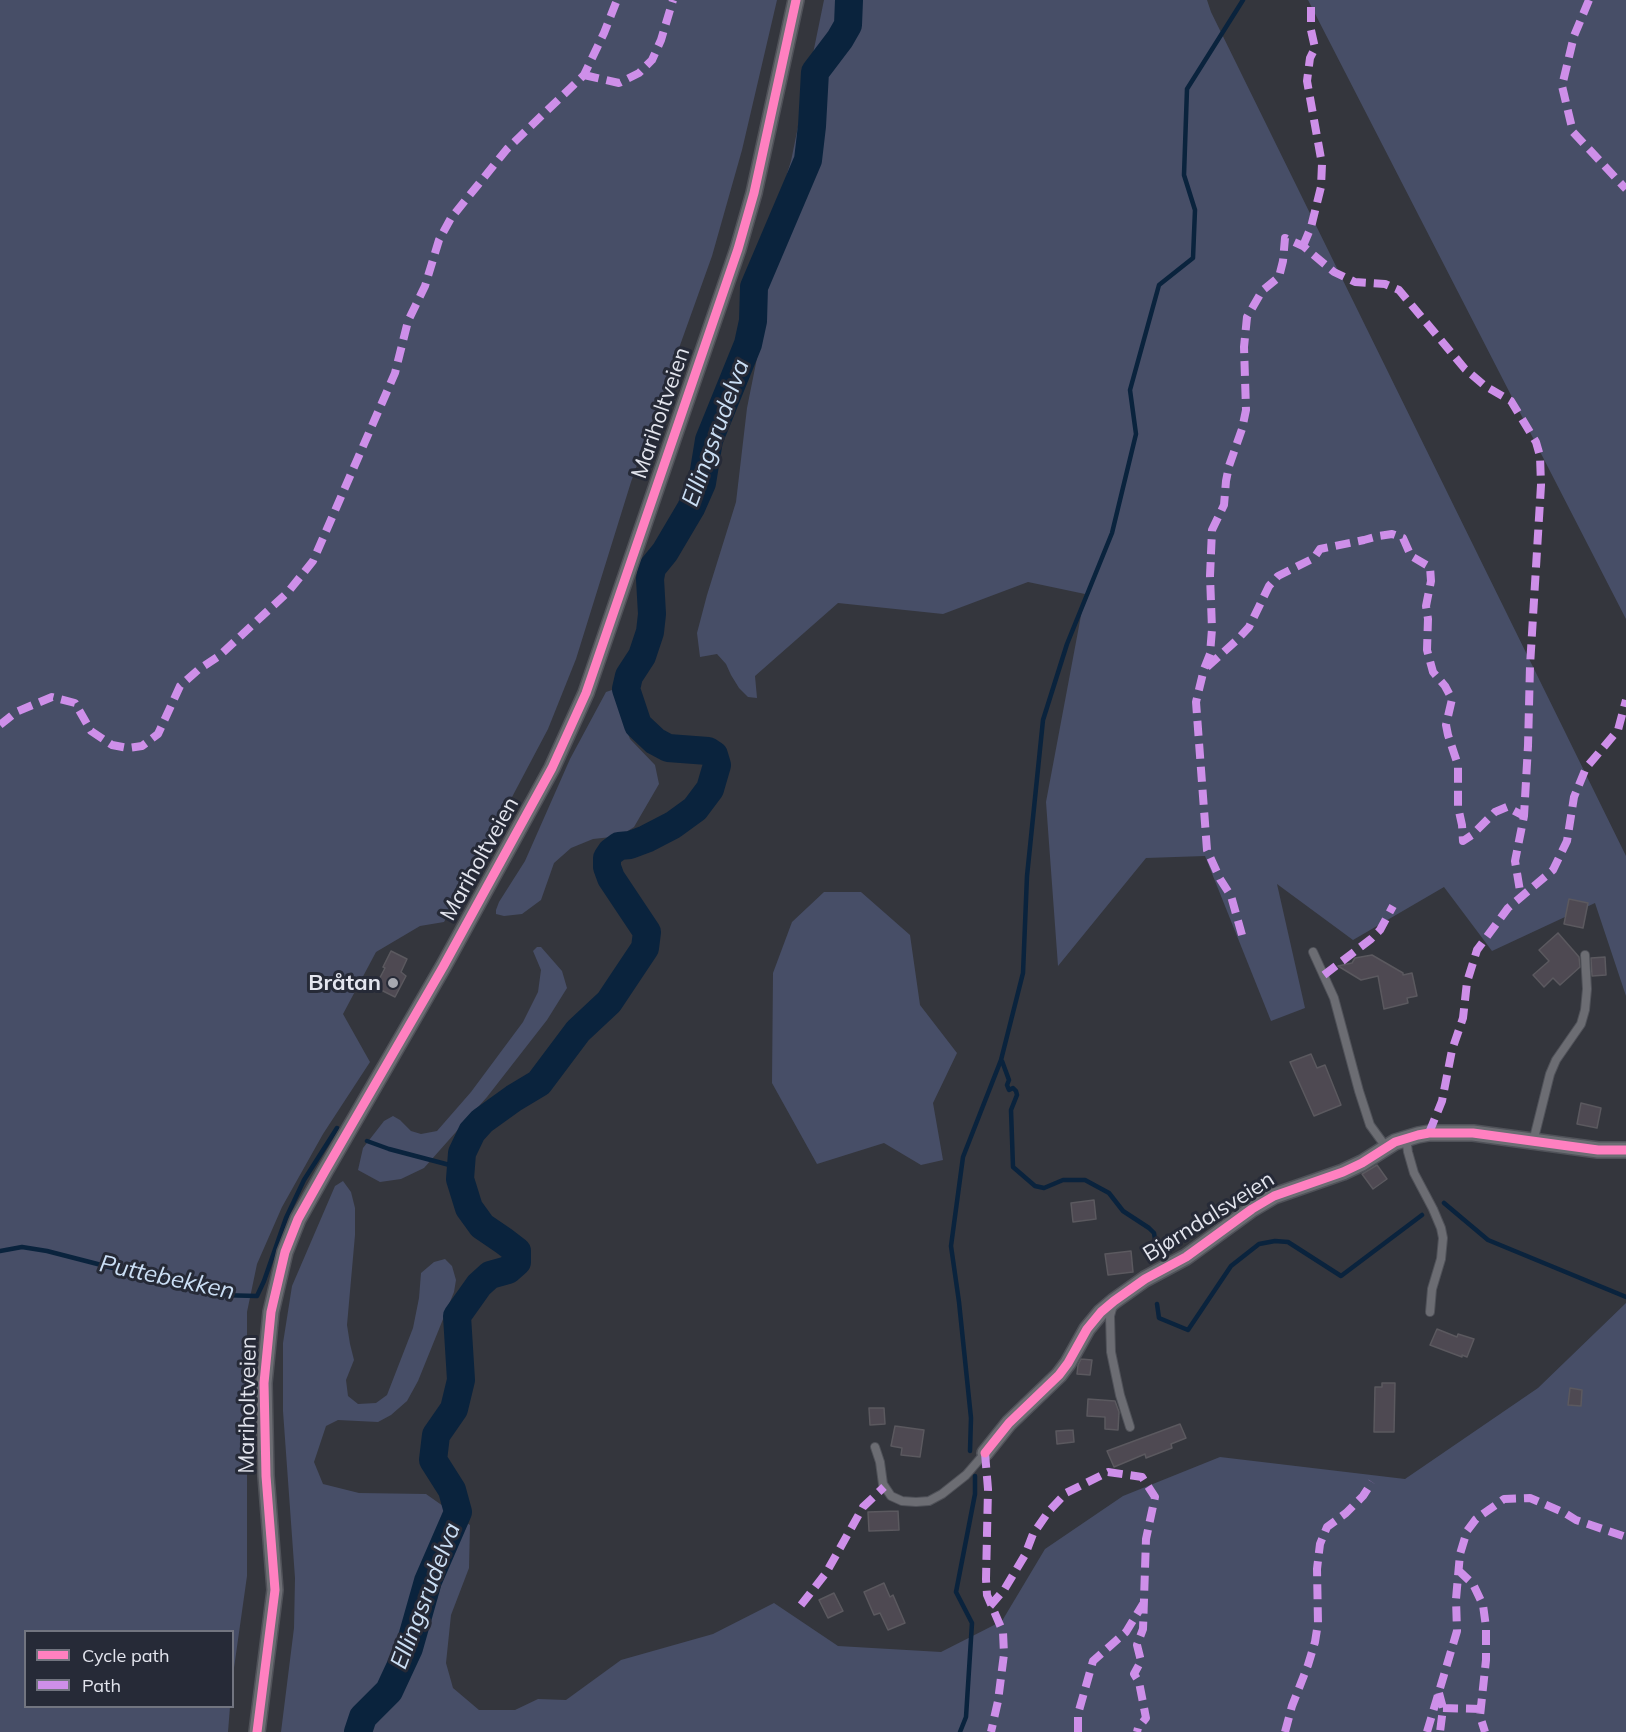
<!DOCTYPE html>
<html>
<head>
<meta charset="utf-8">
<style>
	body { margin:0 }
	#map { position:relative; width:1626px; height:1732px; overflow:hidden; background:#34363d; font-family:Mulish,sans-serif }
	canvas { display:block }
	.legend { position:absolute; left:24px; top:1630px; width:210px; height:78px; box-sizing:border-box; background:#262a37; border:2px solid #727580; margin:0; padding:8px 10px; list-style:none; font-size:18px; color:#e3e5ee }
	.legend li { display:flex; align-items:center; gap:12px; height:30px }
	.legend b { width:30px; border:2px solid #727580 }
</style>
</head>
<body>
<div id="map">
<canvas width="1626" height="1732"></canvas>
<ul class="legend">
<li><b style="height:8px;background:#ff80c0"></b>Cycle path</li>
<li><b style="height:8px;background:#ce8fe9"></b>Path</li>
</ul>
</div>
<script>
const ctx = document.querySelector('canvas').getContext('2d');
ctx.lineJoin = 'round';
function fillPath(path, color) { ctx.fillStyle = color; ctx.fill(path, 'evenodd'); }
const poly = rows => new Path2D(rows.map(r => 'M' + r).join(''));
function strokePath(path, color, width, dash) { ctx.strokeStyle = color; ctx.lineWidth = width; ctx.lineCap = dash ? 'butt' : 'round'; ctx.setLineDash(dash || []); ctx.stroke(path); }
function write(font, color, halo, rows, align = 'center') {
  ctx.font = font + ' Mulish,sans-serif'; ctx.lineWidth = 6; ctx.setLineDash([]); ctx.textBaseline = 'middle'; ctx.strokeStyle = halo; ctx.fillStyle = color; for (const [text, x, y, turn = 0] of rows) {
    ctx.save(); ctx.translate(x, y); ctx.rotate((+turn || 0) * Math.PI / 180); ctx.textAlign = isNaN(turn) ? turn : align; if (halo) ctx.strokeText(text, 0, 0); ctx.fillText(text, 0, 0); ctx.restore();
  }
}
fillPath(poly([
	[0,0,777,0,742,150,712,256,631,482,576,659,548,729,484,850,444,922,420,926,376,952,343,1014,370,1062,323,1134,282,1207,257,1264,247,1312,247,1576,233,1675,232,1632,26,1632,26,1706,230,1707,228,1732,0,1732],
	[824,0,1207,0,1211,12,1626,856,1626,996,1595,903,1492,951,1444,887,1353,940,1277,884,1305,1008,1271,1021,1205,856,1146,858,1058,966,1046,802,1085,594,1028,582,943,614,838,603,755,676,757,698,748,697,739,688,731,675,726,664,717,654,700,657,697,633,707,595,736,502,747,408,759,348,763,252,791,161],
	[1308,0,1626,0,1626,619],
	[612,690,630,739,655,765,659,784,634,827,620,836,593,839,571,848,554,863,541,900,522,914,504,916,496,914,496,910,499,902,525,861,570,759,606,692],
	[824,892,861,892,910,935,920,1005,957,1053,933,1103,943,1160,921,1165,884,1143,817,1164,772,1083,773,973,792,922],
	[537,947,541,947,562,971,567,988,547,1020,487,1097,424,1168,401,1179,380,1182,358,1170,363,1148,384,1121,393,1116,400,1120,411,1131,421,1134,437,1131,471,1092,523,1022,538,992,541,970,533,951],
	[343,1181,351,1192,355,1208,355,1235,347,1325,350,1344,354,1360,346,1380,348,1396,358,1404,376,1403,387,1395,413,1328,419,1298,421,1273,434,1262,445,1259,452,1266,456,1280,454,1292,418,1381,407,1401,391,1415,378,1422,338,1420,326,1426,314,1462,323,1484,359,1493,426,1494,470,1525,469,1568,451,1615,446,1663,453,1688,479,1710,515,1710,538,1699,566,1700,621,1660,713,1634,774,1603,838,1646,941,1652,1002,1621,1045,1549,1123,1496,1220,1457,1405,1479,1538,1388,1626,1303,1626,1732,281,1732,294,1628,295,1578,283,1411,283,1343,292,1286,335,1186]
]), '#474e67');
strokePath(poly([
	[1002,1061,1009,1080,1007,1085,1009,1090,1013,1088,1016,1091,1017,1095,1011,1110,1013,1167,1035,1186,1044,1188,1063,1180,1085,1180,1109,1193,1123,1211,1149,1228,1154,1233,1156,1246],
	[367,1141,389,1149,461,1168],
	[1444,1203,1488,1240,1626,1297],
	[0,1251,22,1247,47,1251,218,1295,257,1296,264,1281,286,1218,304,1180,337,1128],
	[1157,1304,1159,1318,1188,1330,1231,1266,1259,1244,1275,1241,1288,1242,1341,1276,1422,1215],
	[970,1451,971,1418,959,1302,951,1246,963,1157,1001,1060,1023,973,1027,876,1043,720,1067,644,1112,533,1136,434,1130,390,1159,285,1193,258,1195,210,1184,175,1187,89,1243,0],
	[960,1732,966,1717,972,1623,956,1592,975,1494,975,1476]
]), '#0a233d', 4.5);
strokePath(poly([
	[358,1732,363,1717,389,1691,409,1648,428,1581,458,1512,452,1490,433,1460,436,1435,454,1409,461,1380,457,1316,479,1285,490,1275,508,1270,517,1262,517,1251,504,1241,482,1226,469,1208,460,1179,462,1153,472,1132,482,1121,514,1098,539,1083,578,1031,609,1002,645,948,647,932,611,878,607,867,607,858,611,852,619,846,630,845,646,839,673,825,695,809,710,789,717,765,714,755,708,751,668,748,655,741,638,725,626,689,629,676,642,656,650,632,652,614,650,579,652,568,665,552,691,508,702,483,709,440,748,344,753,321,754,287,808,160,812,126,815,72,840,39,848,25,849,0]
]), '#0a233d', 28);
const building = poly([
	[1569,899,1588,903,1583,928,1564,924,1569,899],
	[1558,933,1579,957,1580,967,1560,985,1553,978,1544,987,1533,975,1549,961,1539,950,1558,933],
	[391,951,407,959,401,972,406,976,395,997,375,987,385,968,383,967,391,951],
	[1372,955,1403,973,1403,975,1412,973,1417,996,1407,998,1408,1003,1384,1009,1378,976,1361,980,1338,966,1352,963,1355,958,1372,955],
	[1605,957,1606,975,1592,976,1591,958,1605,957],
	[1311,1054,1317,1068,1325,1065,1341,1105,1314,1116,1290,1062,1311,1054],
	[1581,1103,1601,1108,1597,1128,1577,1124,1581,1103],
	[1377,1165,1387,1179,1373,1189,1362,1174,1377,1165],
	[1094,1200,1096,1219,1073,1222,1071,1203,1094,1200],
	[1131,1251,1133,1272,1108,1275,1105,1254,1131,1251],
	[1437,1329,1457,1337,1458,1334,1474,1339,1467,1357,1462,1355,1462,1357,1430,1345,1437,1329],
	[1081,1359,1092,1360,1090,1375,1077,1374,1078,1365,1081,1359],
	[1382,1383,1395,1383,1394,1432,1374,1432,1375,1387,1382,1387,1382,1383],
	[1570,1388,1582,1390,1581,1406,1568,1405,1570,1388],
	[1088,1399,1115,1401,1119,1412,1118,1430,1105,1429,1105,1417,1087,1416,1088,1399],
	[869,1408,884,1408,885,1424,870,1425,869,1408],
	[1180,1424,1186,1438,1171,1444,1172,1448,1146,1458,1145,1454,1114,1467,1107,1451,1180,1424],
	[895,1426,924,1430,920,1457,901,1455,902,1448,891,1446,895,1426],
	[1073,1430,1074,1442,1057,1444,1056,1431,1073,1430],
	[898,1511,899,1530,869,1531,868,1512,898,1511],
	[884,1583,890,1597,893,1595,905,1623,888,1630,880,1613,874,1615,864,1592,884,1583],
	[834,1593,843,1611,828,1618,819,1600,834,1593]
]);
fillPath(building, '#4e4952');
strokePath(building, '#5b595f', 1.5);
const service = poly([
	[1313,952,1334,998,1359,1091,1370,1125,1386,1147],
	[1406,1138,1408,1152,1414,1173,1433,1209,1441,1228,1443,1238,1441,1259,1432,1289,1430,1312],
	[1533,1142,1550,1074,1556,1060,1581,1024,1585,1010,1587,989,1585,955],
	[1113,1305,1110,1316,1111,1352,1120,1395,1130,1427],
	[875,1447,880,1462,883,1484,891,1496,902,1501,916,1502,929,1501,942,1494,966,1475,985,1453]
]);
const minor = poly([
	[985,1453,1009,1423,1059,1375,1068,1363,1087,1329,1101,1312,1114,1301,1145,1279,1186,1257,1252,1209,1274,1196,1343,1172,1362,1163,1395,1142,1418,1135,1429,1133,1473,1133,1598,1150,1626,1150],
	[257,1732,275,1590,266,1476,264,1383,271,1312,285,1252,298,1219,325,1171,443,967,552,768,586,693,738,249,754,193,796,0]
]);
strokePath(service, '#505259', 10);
strokePath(minor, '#505259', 18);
strokePath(service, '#6c6d73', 8);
strokePath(minor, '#6c6d73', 15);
strokePath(poly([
	[1589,0,1574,36,1562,86,1573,132,1626,189],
	[584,75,619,83,639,73,652,60,661,40,673,0],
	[1303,246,1311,227,1321,187,1322,164,1307,81,1310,58,1315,48,1311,30,1311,0],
	[1207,667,1237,640,1249,627,1269,586,1278,576,1314,558,1320,549,1364,540,1379,536,1392,534,1403,538,1411,556,1430,567,1431,581,1426,606,1428,619,1427,650,1433,672,1445,686,1452,699,1446,725,1448,735,1458,765,1458,807,1462,825,1463,841,1472,835,1495,812,1507,807,1524,816],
	[0,725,16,712,52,697,75,703,91,731,112,745,128,748,142,746,158,734,180,686,198,670,219,656,288,592,313,561,395,373,408,321,425,286,439,240,451,218,507,149,584,75,604,33,617,0],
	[1242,935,1231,896,1220,879,1207,850,1196,702,1204,669,1210,654,1212,629,1210,576,1212,530,1224,505,1226,481,1229,466,1242,429,1246,410,1244,347,1247,317,1262,291,1279,277,1283,261,1285,238,1303,246,1334,272,1355,282,1385,284,1399,290,1465,369,1485,386,1511,401,1536,442,1540,456,1541,485,1530,666,1528,746,1524,816,1515,861,1521,897],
	[1324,975,1371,939,1380,930,1393,906],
	[1429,1133,1442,1101,1452,1050,1463,1018,1467,982,1477,950,1508,908,1553,870,1567,841,1574,797,1586,768,1618,730,1626,700],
	[985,1453,988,1489,986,1579,987,1595,1003,1632,1004,1654,998,1701,991,1732],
	[1458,1570,1473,1584,1483,1605,1486,1627,1486,1660,1480,1716,1485,1732],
	[801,1605,826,1573,863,1507,884,1487],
	[990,1606,1004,1590,1025,1555,1033,1534,1049,1511,1066,1493,1108,1472,1142,1477,1155,1497,1146,1539,1143,1629,1137,1645,1141,1661,1134,1674,1139,1682,1146,1718,1138,1728,1137,1732],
	[1439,1693,1443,1708,1440,1732],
	[1443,1708,1481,1709],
	[1078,1732,1078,1714,1093,1661,1126,1632,1143,1604],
	[1285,1732,1292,1706,1308,1665,1315,1642,1318,1623,1317,1569,1320,1544,1327,1527,1346,1513,1363,1496,1372,1482],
	[1427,1732,1457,1631,1456,1599,1460,1554,1467,1531,1476,1519,1504,1499,1530,1498,1565,1513,1576,1520,1626,1537]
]), '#ce8fe9', 8, [15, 8]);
strokePath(poly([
	[985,1453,1009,1423,1059,1375,1068,1363,1087,1329,1101,1312,1114,1301,1145,1279,1186,1257,1252,1209,1274,1196,1343,1172,1362,1163,1395,1142,1418,1135,1429,1133,1473,1133,1598,1150,1626,1150],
	[257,1732,275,1590,266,1476,264,1383,271,1312,285,1252,298,1219,325,1171,443,967,552,768,586,693,738,249,754,193,796,0]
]), '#ff80c0', 9);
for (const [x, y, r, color] of [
	[393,983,6,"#a6a8b0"]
]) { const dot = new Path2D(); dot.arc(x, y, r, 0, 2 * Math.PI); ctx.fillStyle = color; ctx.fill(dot); strokePath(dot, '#262a37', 2); }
write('22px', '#e3e5ee', '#262a37', [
	["Mariholtveien",661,413,-71],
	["Mariholtveien",480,859,-61],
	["Bjørndalsveien",1209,1217,-32],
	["Mariholtveien",248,1405,-89]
]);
write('bold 22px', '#e3e5ee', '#262a37', [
	["Bråtan",381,983]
], 'right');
write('italic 24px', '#cbdff5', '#262a37', [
	["Ellingsrudelva",716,433,-70],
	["Puttebekken",167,1278,12],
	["Ellingsrudelva",426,1596,-69]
]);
</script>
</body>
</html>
